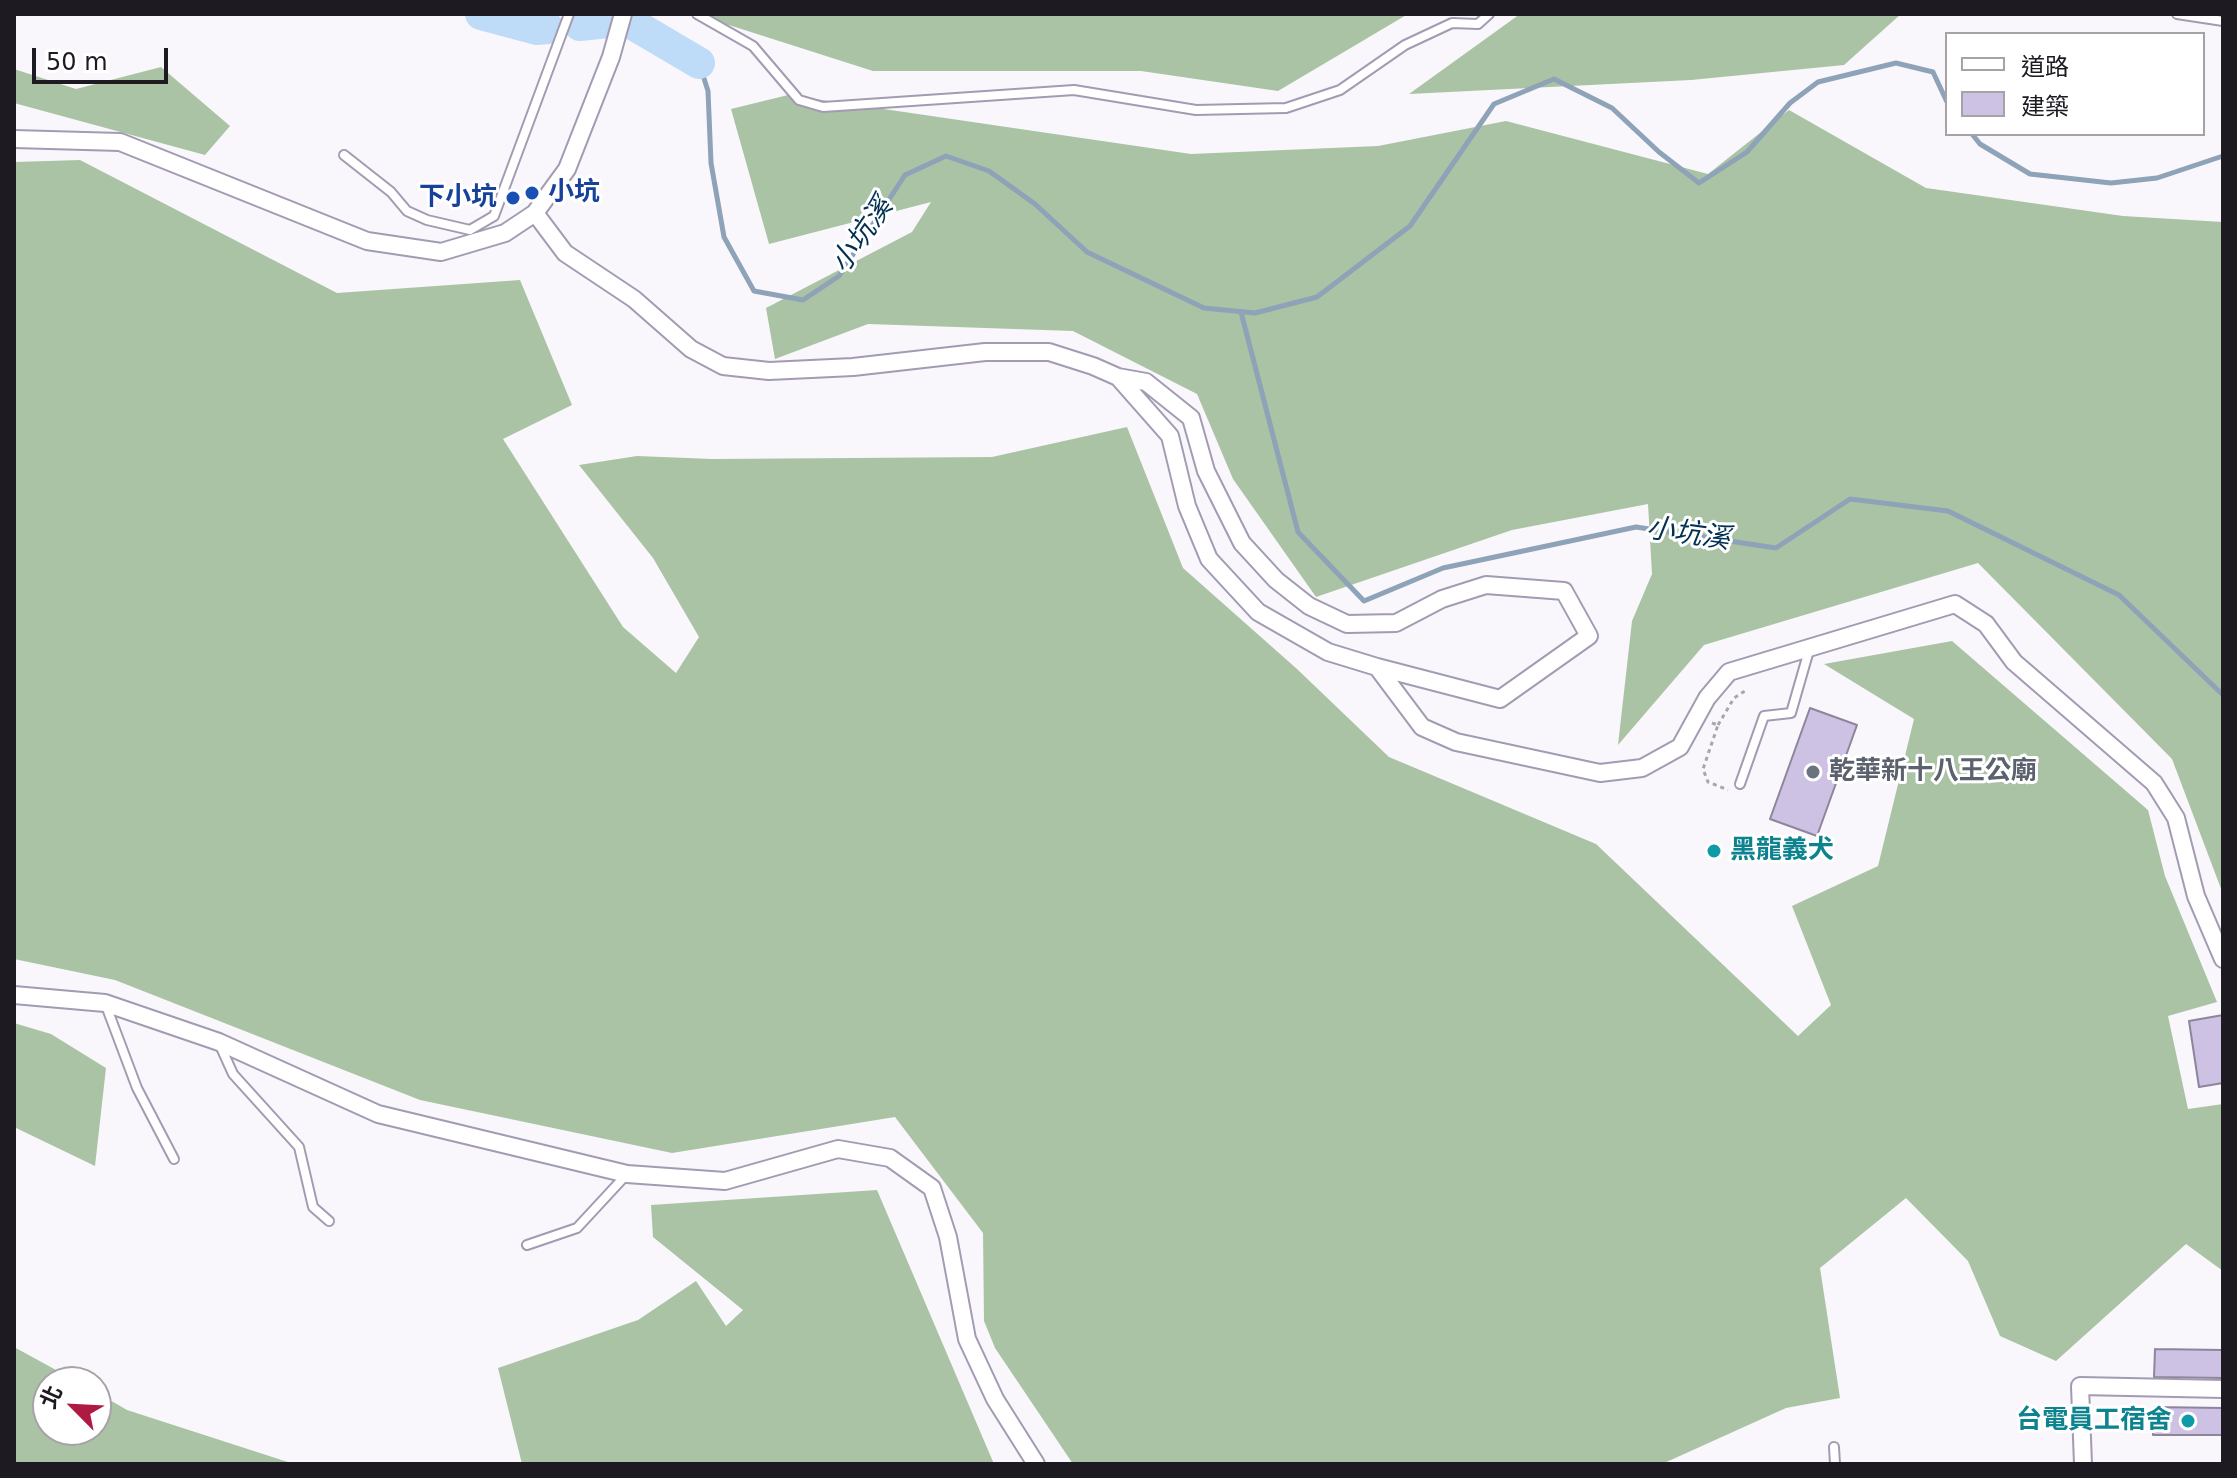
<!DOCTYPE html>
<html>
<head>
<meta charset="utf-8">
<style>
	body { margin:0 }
	#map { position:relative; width:2237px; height:1478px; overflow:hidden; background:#f9f7fc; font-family:"DejaVu Sans","Noto Sans TC",sans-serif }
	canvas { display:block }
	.frame { position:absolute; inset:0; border:16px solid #1d1a22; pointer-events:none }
	.legend { position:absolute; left:1945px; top:32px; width:260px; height:104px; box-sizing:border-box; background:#fff; border:2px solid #a5a3a7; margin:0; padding:10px 14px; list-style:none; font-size:24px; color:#1d1a22 }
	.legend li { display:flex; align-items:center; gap:16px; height:40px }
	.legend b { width:40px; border:2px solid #a5a3a7 }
	.north { position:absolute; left:32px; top:1366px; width:80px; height:80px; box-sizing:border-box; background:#fff; border:2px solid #a5a3a7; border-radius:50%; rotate:294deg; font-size:22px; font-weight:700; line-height:32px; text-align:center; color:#1d1a22 }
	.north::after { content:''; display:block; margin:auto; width:28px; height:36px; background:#ae1a41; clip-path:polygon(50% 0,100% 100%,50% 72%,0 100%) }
	.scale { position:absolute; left:32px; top:48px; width:136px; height:36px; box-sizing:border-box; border:4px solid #1d1a22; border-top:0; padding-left:10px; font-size:24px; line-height:28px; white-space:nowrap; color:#1d1a22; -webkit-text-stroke:6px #fff; paint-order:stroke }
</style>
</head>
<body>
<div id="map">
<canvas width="2237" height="1478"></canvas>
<div class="frame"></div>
<ul class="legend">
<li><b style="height:10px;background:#fff"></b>道路</li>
<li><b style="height:22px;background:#cdc1e4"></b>建築</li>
</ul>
<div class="north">北</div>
<div class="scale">50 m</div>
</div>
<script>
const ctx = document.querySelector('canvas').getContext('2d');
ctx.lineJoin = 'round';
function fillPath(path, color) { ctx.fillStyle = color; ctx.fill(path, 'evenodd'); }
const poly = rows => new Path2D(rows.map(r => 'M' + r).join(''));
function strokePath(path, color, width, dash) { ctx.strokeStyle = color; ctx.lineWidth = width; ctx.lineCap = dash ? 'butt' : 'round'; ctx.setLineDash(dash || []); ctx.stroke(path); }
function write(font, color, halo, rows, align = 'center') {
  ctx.font = font + ' "DejaVu Sans","Noto Sans TC",sans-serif'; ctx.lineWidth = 6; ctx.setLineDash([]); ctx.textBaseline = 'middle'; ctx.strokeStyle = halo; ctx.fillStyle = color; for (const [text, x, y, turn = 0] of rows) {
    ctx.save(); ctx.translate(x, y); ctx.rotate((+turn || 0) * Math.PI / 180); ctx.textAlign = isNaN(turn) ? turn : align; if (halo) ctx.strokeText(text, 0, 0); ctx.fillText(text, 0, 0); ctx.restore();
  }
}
fillPath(poly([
	[704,14,1408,14,1278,91,1141,71,873,71,710,19],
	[1520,14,1901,14,1844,65,1691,80,1409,94],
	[161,67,230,126,205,155,14,103,14,69,76,89],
	[788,95,1191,154,1378,146,1506,121,1708,174,1789,110,1926,188,2123,216,2223,222,2223,894,2172,759,1978,563,1704,645,1618,745,1632,621,1652,574,1648,504,1512,530,1316,597,1233,479,1197,394,1073,331,868,324,775,359,766,308,912,232,931,202,769,244,731,109],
	[80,160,337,293,520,280,572,405,503,439,623,627,676,673,699,637,653,558,579,465,637,456,712,459,992,457,1127,427,1183,568,1297,669,1389,757,1596,844,1798,1036,1831,1005,1792,906,1878,866,1914,719,1824,664,1952,641,2148,810,2165,876,2217,1002,2168,1016,2188,1109,2223,1104,2223,1271,2186,1244,2056,1361,2000,1336,1968,1261,1906,1198,1820,1268,1840,1398,1786,1408,1662,1464,1073,1464,995,1348,984,1321,983,1233,895,1117,672,1153,420,1100,115,980,14,959,14,162],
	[14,1023,51,1034,106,1068,95,1166,14,1127],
	[877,1190,994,1464,522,1464,498,1368,638,1320,696,1281,726,1326,743,1310,653,1237,651,1205],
	[14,1347,78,1382,48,1382,48,1430,96,1430,96,1392,127,1410,294,1464,14,1464]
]), '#aac3a5');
strokePath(poly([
	[699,63,708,91,711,163,724,237,754,291,803,300,839,276,905,175,946,156,989,171,1035,204,1087,252,1204,308,1255,313,1317,297,1410,226,1494,104,1554,79,1612,108,1659,152,1699,183,1747,152,1790,103,1818,82,1896,63,1933,72,1947,102],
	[1972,134,1980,144,2030,174,2111,183,2157,178,2223,156],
	[1241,312,1298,532,1364,601,1443,568,1636,527,1776,548,1850,499,1948,511,2119,595,2223,695]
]), '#8ea2b8', 5);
strokePath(poly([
	[481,14,537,29,548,28],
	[580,25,626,20,699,63]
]), '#bedcf8', 32);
const building = poly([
	[1810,708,1857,725,1817,836,1770,819,1810,708],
	[2223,1015,2223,1083,2199,1087,2189,1021,2223,1015],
	[2155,1349,2223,1350,2223,1378,2154,1377,2155,1349],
	[2154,1407,2223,1408,2223,1435,2153,1435,2154,1407]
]);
fillPath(building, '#cdc1e4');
strokePath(building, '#8d859b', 2);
const lane = poly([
	[697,14,753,46,799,100,823,107,1074,90,1196,110,1286,108,1340,90,1405,45,1452,23,1478,24,1489,14],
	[2177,14,2223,21],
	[344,155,391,192,407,211,427,220,470,230,494,216,569,14],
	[1740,784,1764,716,1791,713,1810,647],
	[105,1003,137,1088,174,1159],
	[219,1043,233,1074,299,1147,313,1207,329,1221],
	[527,1245,577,1228,627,1174],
	[1834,1447,1835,1464]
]);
const street = poly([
	[14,139,120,142,367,241,441,252,505,233,535,213,565,253,634,299,691,349,723,366,769,371,853,367,985,352,1049,352,1093,366,1118,377,1170,436,1187,506,1209,559,1258,612,1328,652,1377,667,1422,727,1456,742,1600,773,1642,768,1680,747,1707,698,1729,672,1955,604,1986,624,2014,662,2154,783,2176,818,2196,896,2223,959],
	[535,213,567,169,611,57,623,14],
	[1118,377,1146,382,1191,418,1206,471,1242,543,1276,580,1309,606,1347,624,1396,623,1442,599,1486,585,1564,591,1589,636,1500,699,1377,667],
	[14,995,105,1003,219,1042,378,1114,627,1174,725,1181,838,1149,890,1158,932,1188,948,1237,967,1339,995,1399,1036,1464],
	[2083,1464,2080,1386,2223,1389]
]);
strokePath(lane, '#a39bb2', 12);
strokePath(street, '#a39bb2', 20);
strokePath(poly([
	[1712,723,1718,725,1703,769,1708,782,1728,790],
	[1718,725,1734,698,1748,689]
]), '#a8a6ac', 3, [4, 4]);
strokePath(lane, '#fff', 8);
strokePath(street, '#fff', 16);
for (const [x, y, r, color] of [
	[532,193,8,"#1a4fb4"],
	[513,198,8,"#1a4fb4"],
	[1813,772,8,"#6b7280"],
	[1714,851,8,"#0f9aa8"],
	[2188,1421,8,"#0f9aa8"]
]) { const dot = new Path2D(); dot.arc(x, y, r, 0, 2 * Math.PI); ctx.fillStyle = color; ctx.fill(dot); strokePath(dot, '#fff', 3); }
write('bold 26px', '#164399', '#fff', [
	["小坑",548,193],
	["下小坑",497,198,"right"]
], 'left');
write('bold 26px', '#5b616d', '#fff', [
	["乾華新十八王公廟",1829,772]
], 'left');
write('bold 26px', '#0d838f', '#fff', [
	["黑龍義犬",1730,851],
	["台電員工宿舍",2172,1421,"right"]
], 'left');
write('italic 28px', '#003053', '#fff', [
	["小坑溪",863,236,-55],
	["小坑溪",1688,535,8]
]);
</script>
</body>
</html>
